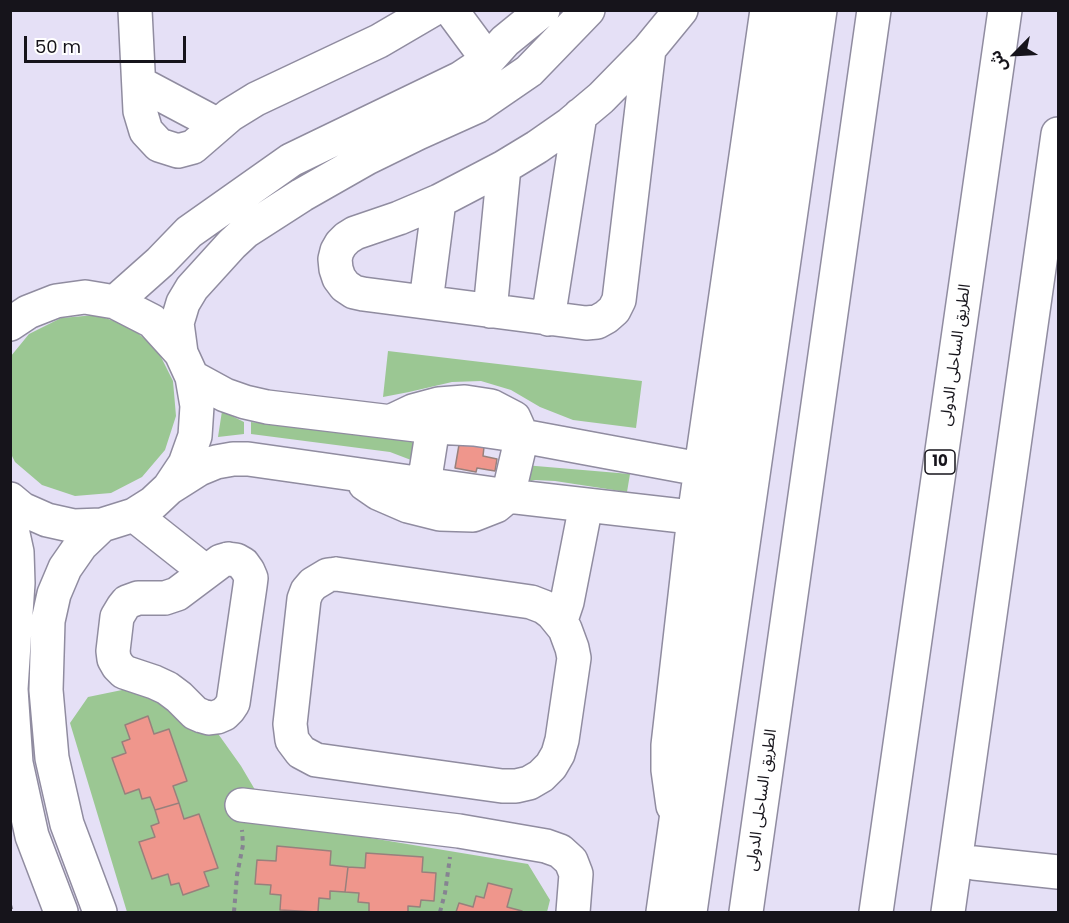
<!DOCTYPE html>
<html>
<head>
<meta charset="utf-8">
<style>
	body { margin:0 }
	#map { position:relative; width:1069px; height:923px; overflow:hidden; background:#e5e0f6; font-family:Poppins,"Noto Sans Arabic",sans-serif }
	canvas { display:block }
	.frame { position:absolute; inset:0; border:12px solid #16141b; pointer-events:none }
	.north { position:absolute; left:985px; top:24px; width:60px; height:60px; -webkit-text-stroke:4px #fff; paint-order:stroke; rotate:246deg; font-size:16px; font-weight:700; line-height:24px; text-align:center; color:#16141b }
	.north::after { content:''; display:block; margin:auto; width:21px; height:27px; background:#16141b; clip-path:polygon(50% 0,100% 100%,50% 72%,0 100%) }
	.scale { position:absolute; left:24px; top:36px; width:162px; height:27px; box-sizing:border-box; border:3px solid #16141b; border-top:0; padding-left:8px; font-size:18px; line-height:21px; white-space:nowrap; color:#16141b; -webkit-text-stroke:4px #fff; paint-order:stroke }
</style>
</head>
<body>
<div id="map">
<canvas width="1069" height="923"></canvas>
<div class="frame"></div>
<div class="north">ش</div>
<div class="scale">50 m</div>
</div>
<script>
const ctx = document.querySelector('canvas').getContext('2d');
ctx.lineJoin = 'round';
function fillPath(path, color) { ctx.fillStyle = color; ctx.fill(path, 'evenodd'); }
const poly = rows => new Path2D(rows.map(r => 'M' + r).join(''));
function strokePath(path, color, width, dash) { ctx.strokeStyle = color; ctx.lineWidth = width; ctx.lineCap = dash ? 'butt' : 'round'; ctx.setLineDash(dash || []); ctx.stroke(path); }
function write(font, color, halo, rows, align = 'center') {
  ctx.font = font + ' Poppins,"Noto Sans Arabic",sans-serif'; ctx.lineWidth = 5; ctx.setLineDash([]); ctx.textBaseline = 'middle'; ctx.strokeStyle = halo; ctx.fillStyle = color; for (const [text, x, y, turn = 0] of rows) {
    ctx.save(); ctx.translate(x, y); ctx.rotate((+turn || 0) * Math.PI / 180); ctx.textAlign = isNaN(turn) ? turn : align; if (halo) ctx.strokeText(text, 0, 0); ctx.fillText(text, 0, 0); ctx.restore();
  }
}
fillPath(poly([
	[96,315,129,326,157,349,173,381,176,416,165,450,142,477,111,493,75,496,42,485,15,462,11,454,11,356,29,334,61,318],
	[388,351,642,381,636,428,573,420,540,407,511,390,481,381,452,382,409,392,383,397],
	[222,411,244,422,244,434,218,437],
	[251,422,414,442,418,445,411,460,390,452,251,434],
	[524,465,630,474,627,492,555,481,535,480,520,484],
	[156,683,204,714,241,766,274,822,528,864,550,900,547,912,127,912,70,723,88,697]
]), '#9bc793');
const building = poly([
	[464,416,484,447,483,456,497,459,495,471,477,468,476,472,455,468,464,416],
	[148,716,154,734,169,729,187,781,173,786,179,803,155,810,150,797,142,799,139,789,125,794,112,758,126,753,122,742,130,739,125,725,148,716],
	[179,803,184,819,199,814,218,868,204,872,209,886,183,895,179,883,171,885,168,874,152,879,139,842,155,837,151,826,159,823,155,810,179,803],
	[277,846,331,851,330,865,348,867,345,892,330,891,330,899,319,898,318,912,280,910,281,895,270,894,271,885,255,884,257,860,276,861,277,846],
	[366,853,423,857,422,872,436,873,434,901,421,900,420,907,408,906,408,912,369,912,369,903,358,902,359,893,345,892,348,867,365,868,366,853],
	[488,883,512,889,507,907,522,911,521,912,456,912,459,903,473,907,476,896,484,898,488,883]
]);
fillPath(building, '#ef968c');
strokePath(building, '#98807c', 1.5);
const minor = poly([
	[135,10,140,111,146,131,159,145,178,151,193,147,230,115,256,99,379,41,432,10],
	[451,10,488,60],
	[649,49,619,300,614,310,606,317,597,322,586,323,363,294,354,292,345,286,339,278,336,269,335,259,337,251,341,244,347,238,355,233,399,218,439,201,504,167,537,147,570,124,601,98,649,49,681,10],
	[139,83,218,125],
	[115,302,160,262,189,232,291,160,461,78,488,60,505,41,543,10],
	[426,302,439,201],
	[490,311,504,167],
	[548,319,580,115],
	[10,324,28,312,56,301,85,297,115,302,152,321,181,353,192,377,197,406,195,436,185,464,169,488,153,503,134,515,102,525,74,526,47,520,22,509,10,499],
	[181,353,177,323,183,303,192,288,232,244,246,231,302,195,367,158,418,133,478,106,529,71,588,10],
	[192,377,225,395,245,402,267,407,433,427,474,429,522,436,721,473],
	[365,484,378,493,408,506,440,514,473,515,496,506,508,496,522,436,514,418,491,406,465,402,439,404,413,411,394,420],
	[424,484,433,427],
	[169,488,199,469,216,462,233,459,248,459,508,496,717,520],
	[134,515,206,572],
	[10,520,17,552,18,583,11,689,16,763,32,836,61,912],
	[228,559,236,560,243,564,248,571,251,578,250,586,233,703,229,709,224,714,217,717,209,718,202,716,195,713,179,697,167,688,154,682,124,672,118,666,114,659,113,651,117,617,123,607,127,602,138,598,165,598,177,594,221,561,228,559],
	[336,574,531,602,544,607,552,613,565,629,572,648,574,658,562,740,558,754,551,766,541,776,529,783,516,786,502,786,316,760,301,752,292,740,290,724,304,599,307,591,313,584,328,575,336,574],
	[559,620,563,614,567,602,586,505],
	[242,805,459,831,546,846,560,851,571,861,576,874,573,912],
	[673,806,668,770,668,745,694,517,767,10],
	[974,863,1058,872],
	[100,912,67,824,52,758,46,690,48,621,54,594,65,568,81,545,102,525]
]);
const major = poly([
	[663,912,791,10],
	[690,912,820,10],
	[948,912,1058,134]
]);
const highway = poly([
	[746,912,874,10],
	[876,912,1005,10]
]);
strokePath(minor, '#908ca0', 36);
strokePath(major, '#908ca0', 36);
strokePath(highway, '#908ca0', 36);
strokePath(poly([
	[10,905,12,912],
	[234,912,237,875,243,845,242,830],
	[440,912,445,893,450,857]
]), '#868392', 4, [4.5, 4.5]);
strokePath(minor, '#fff', 33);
strokePath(major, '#fff', 33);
strokePath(highway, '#fff', 33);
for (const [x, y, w] of [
	[940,462,30]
]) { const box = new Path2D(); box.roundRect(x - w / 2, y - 12, w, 24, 4.5); ctx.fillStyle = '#fff'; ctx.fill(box); strokePath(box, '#16141b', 1.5); }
write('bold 15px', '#16141b', null, [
	["10",940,462]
]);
write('16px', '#16141b', '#fff', [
	["الطريق الساحلى الدولى",956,355,-82],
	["الطريق الساحلى الدولى",762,800,-82]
]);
</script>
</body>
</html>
